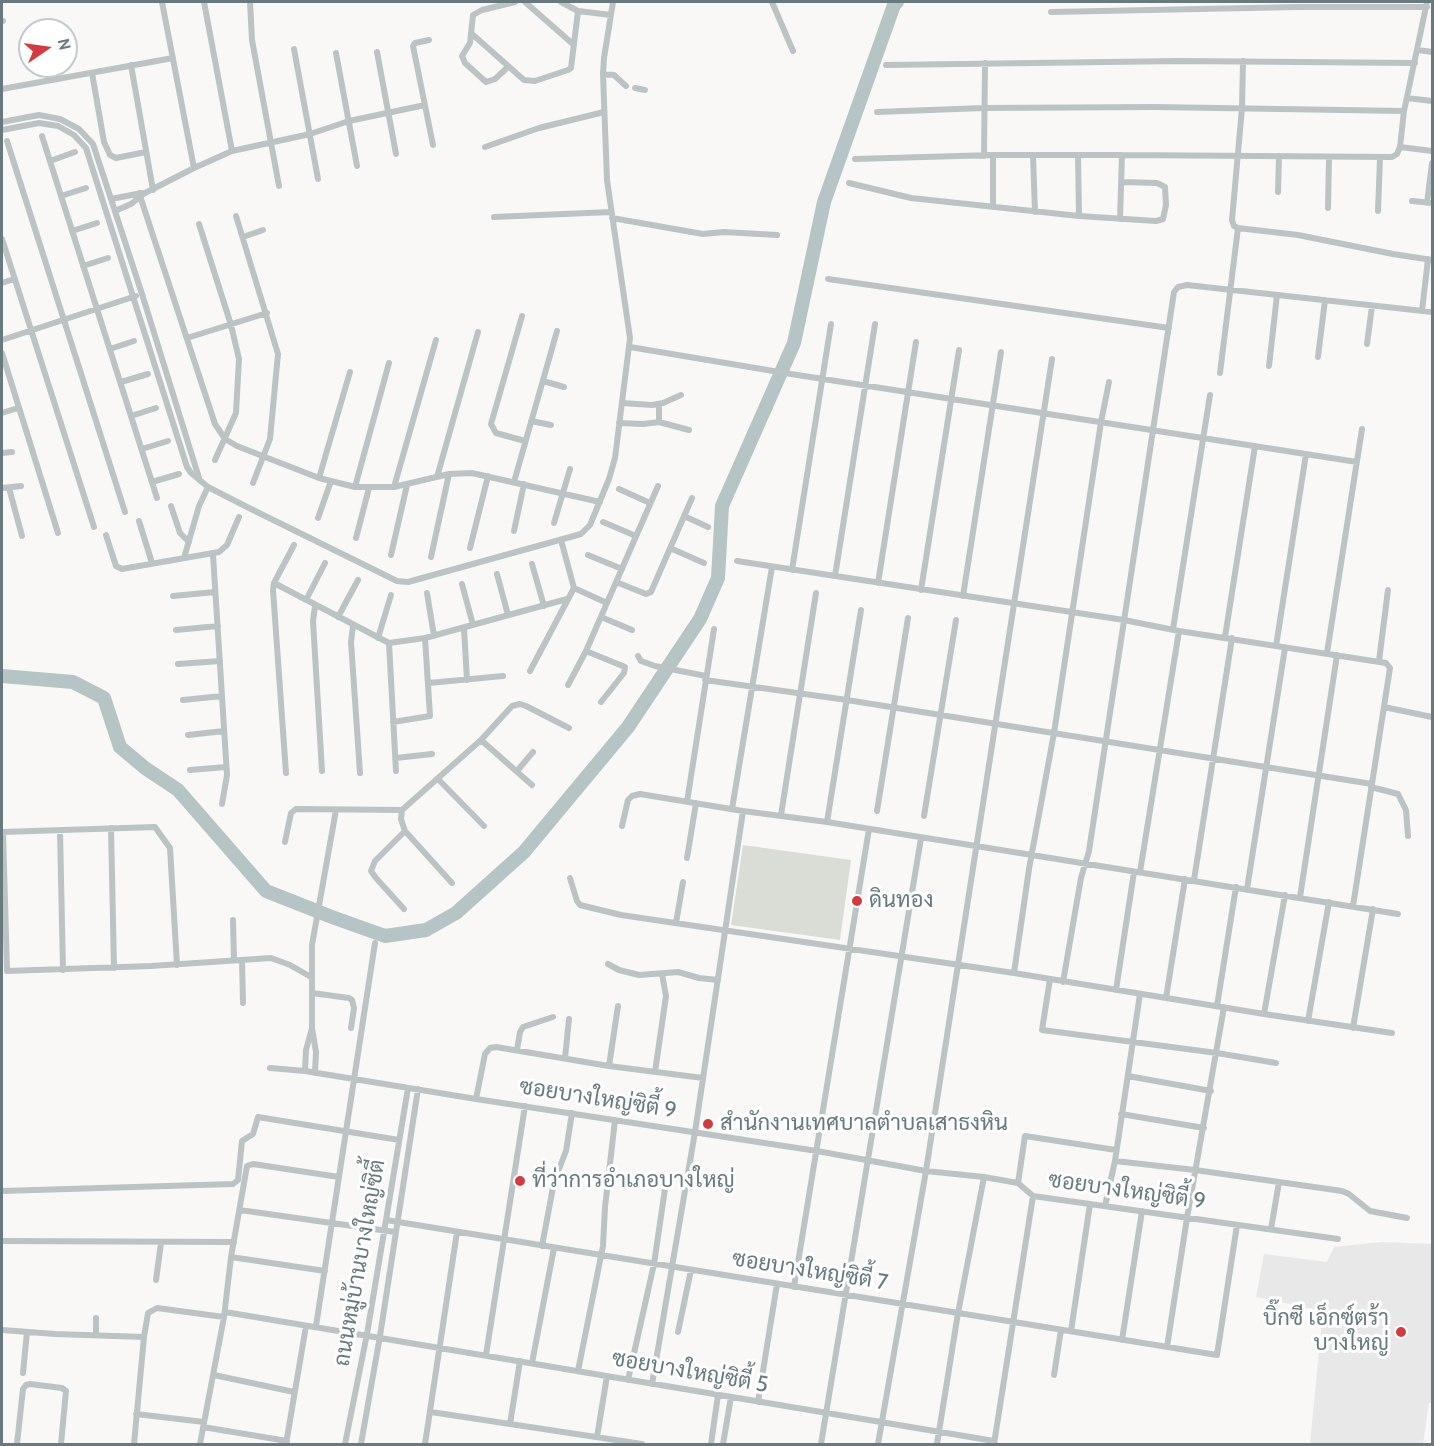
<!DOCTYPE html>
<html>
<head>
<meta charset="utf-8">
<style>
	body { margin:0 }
	#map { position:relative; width:1434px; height:1446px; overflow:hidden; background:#f9f8f7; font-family:Cabin,sans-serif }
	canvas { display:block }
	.frame { position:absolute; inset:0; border:3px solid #667a7f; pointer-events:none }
	.north { position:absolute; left:18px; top:18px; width:60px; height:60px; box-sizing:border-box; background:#fff; border:2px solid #c2cacc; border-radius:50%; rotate:77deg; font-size:16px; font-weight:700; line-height:24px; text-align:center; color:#667a7f }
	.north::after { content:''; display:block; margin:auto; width:21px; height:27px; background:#d53a41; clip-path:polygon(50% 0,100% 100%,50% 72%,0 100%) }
</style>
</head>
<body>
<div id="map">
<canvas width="1434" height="1446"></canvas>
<div class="frame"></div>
<div class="north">N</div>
</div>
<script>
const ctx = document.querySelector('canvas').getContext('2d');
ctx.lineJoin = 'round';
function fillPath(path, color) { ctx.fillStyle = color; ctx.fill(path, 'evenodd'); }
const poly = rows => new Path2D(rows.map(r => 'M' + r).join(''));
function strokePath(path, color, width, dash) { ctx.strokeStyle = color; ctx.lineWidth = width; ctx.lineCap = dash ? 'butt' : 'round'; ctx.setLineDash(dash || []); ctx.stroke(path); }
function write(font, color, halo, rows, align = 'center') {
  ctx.font = font + ' Cabin,Sarabun,sans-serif'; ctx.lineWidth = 6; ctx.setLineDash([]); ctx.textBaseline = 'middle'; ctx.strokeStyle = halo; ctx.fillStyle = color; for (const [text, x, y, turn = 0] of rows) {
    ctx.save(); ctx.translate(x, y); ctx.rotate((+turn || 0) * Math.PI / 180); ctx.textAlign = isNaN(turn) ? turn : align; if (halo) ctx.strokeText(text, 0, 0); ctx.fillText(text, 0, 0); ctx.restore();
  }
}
fillPath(poly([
	[1382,1242,1432,1244,1432,1403,1429,1403,1423,1444,1310,1444,1323,1311,1256,1297,1264,1254,1327,1262,1334,1247]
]), '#e7e8e7');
fillPath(poly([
	[743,845,851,860,840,940,731,925]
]), '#daddd6');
strokePath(poly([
	[2,676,73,682,104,698,120,747,145,768,178,790,266,891,332,917,385,936,426,930,456,913,524,852,628,727,700,619,718,578,722,506,794,343,824,202,894,5,897,2]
]), '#b5c5c5', 14);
strokePath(poly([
	[162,2,194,168],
	[204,2,232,151],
	[250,2,252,40,279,186],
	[525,2,574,45],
	[561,2,578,11,611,15],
	[772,2,793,51],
	[1051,12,1298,7,1427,7],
	[2,21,3,21],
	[472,34,524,80,535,81,568,70,571,68,578,11],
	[429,40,415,43,413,46,433,145],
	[294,49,318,179],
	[1418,50,1432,52],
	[377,52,396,154],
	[336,53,357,166],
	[1243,61,1242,108,1232,220,1234,226,1238,228,1298,235,1393,254,1432,260],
	[131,65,153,190],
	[886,65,1181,61,1415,63],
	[508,67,495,79,486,82,465,63,462,56,470,43,473,15,482,10,515,2],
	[92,73,104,142,110,155,116,158,146,152],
	[603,74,614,75,626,86],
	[635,88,645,90],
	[2,89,173,58],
	[1407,98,1432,101],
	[877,112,983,108,1155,107,1404,111],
	[2,122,39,115,60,119,79,129,93,144,142,294,199,478],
	[2,130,39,123,58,126,74,135,86,148,187,467,191,473,208,487,249,508,397,581,408,582,581,534,590,525,609,479,615,458,630,338,607,180,603,74,604,58,613,2],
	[42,136,157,498],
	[7,141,125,512],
	[485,147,539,128,604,112],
	[1400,147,1432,151],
	[1033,155,1035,212],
	[1078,155,1079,216],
	[984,156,985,63],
	[855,159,993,155,1122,155,1392,157,1397,154,1400,147,1404,111,1427,2],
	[50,161,75,152],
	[849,183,911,198,1079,216,1156,221,1163,219,1166,205,1165,187,1157,183,1122,182],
	[1278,192,1279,156],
	[139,193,215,424,225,439,237,446,319,478,355,487,394,487,449,474,472,473,600,502],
	[61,196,86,188],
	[111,199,142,193],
	[1412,201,1432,203],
	[1427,203,1432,163],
	[993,207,993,155],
	[1328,208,1329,157],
	[115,211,131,204,145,193,194,168,232,151,310,134,349,121,425,105],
	[1378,211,1380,158],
	[236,216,278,354,270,439,253,483],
	[494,217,611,212],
	[612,218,703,234,724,232,777,235],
	[1120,219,1122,155],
	[199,224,231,325,239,359,236,413,215,460],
	[72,231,97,223],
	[243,237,263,230],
	[2,239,94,527],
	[83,266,108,258],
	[828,279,1169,328],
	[2,283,14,279],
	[1422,311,1428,259],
	[522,316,491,424,496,433,525,441],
	[187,338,267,313],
	[2,340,136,296],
	[1367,344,1372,306],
	[630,347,791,374,1357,462],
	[110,349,134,341],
	[2,353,58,533],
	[1318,357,1325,300],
	[1269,366,1277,295],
	[1220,373,1238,228],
	[543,381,564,387],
	[121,382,148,374],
	[622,403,652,405,663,403,681,395],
	[2,413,18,408],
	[131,416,156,408],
	[531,421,551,425],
	[659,422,659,404],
	[619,423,643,424,659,422,689,430],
	[142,449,168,441],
	[2,453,12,452],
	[437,477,478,332],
	[319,478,350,372],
	[152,482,179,474],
	[514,482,557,331],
	[355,487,389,363],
	[394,487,436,340],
	[2,488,21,486],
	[9,488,22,536],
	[619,489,650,503],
	[171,506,180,533,189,542],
	[684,516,708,527],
	[318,518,331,481],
	[139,521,152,563],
	[603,522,636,536],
	[554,523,570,469],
	[514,531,524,484],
	[106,535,116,566,122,569,219,552,227,545,239,517],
	[356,538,369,488],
	[561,540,574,588,607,603],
	[470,548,488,476],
	[670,548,704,563],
	[213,555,227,775,222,804],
	[391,555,407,485],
	[588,555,622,569],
	[431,557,449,474],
	[184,558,199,506,208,487],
	[737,561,1124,620,1179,631,1386,663,1390,668,1353,906],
	[532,564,544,606],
	[792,570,831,324],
	[497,574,508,615],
	[835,576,875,324],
	[616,582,646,594,651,592,692,498],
	[274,583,389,643,425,638,567,599],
	[878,583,916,342],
	[462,584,473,625],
	[921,590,959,350],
	[427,593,434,636],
	[173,596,215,592],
	[963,596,1001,352],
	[306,600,325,563],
	[315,606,313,621,322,771],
	[338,617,358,580],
	[601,617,632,630],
	[353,626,351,642,360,773],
	[464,628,467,680],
	[1173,629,1210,395],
	[176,630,218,626],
	[1225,637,1255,446],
	[378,638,391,595],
	[389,643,396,771],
	[1276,646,1306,454],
	[586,651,625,667,624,673,601,702],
	[1327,653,1362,429],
	[638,656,641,661,655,666,706,676],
	[1379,661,1388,590],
	[178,664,220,661],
	[530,671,574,588],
	[705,680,847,700,1372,784],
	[429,683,503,676],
	[568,685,586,651,658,486],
	[183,700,222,696],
	[1384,707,1432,717],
	[393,722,430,716,425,638],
	[188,735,224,731],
	[481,740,532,785],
	[396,758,432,754],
	[190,770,226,767],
	[517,771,533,752],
	[286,773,273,590,274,583,294,545],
	[438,779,484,826],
	[1371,787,1398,794,1406,810,1408,836],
	[687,802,714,629],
	[732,809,772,567],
	[402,810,401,819,405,831,452,883],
	[877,811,908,618],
	[781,815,816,593],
	[924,816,956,620],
	[827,822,861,610],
	[622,826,628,800,632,796,640,794,743,811,827,822,1398,914],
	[111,828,114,968],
	[60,831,63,970],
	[2,832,155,827,170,848,177,965],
	[3,832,7,971,151,966,271,958,290,965,311,977],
	[285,842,291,813,296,809,402,810,481,740,512,706,520,704,526,706,569,728],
	[687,858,696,803],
	[1140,872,1179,631],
	[570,878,577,901,580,905,621,915,1014,973,1264,1014,1392,1033],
	[1194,880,1232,638],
	[1247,889,1285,648],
	[1300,897,1337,655],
	[404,909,376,878,371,871,375,861,405,831],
	[233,920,234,960],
	[676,923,683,882],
	[242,960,243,1003],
	[608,964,619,970,639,975,678,972,699,978,718,980],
	[1014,973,1029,869,1054,733,1101,422,1109,382],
	[1050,979,1042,1030,1217,1053,1276,1063],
	[1063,982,1081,878,1089,851,1174,292,1178,287,1187,285,1432,312],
	[1116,990,1134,872],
	[312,993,349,998,352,1000,354,1008,351,1028],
	[1166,998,1185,879],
	[1217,1006,1236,887],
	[1264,1014,1285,895],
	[1308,1021,1329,902],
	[1353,1028,1373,909],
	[517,1050,520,1032,523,1027,553,1017],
	[565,1058,569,1019],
	[609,1066,618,1006],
	[270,1068,305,1071,476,1099,817,1151,926,1171,984,1177,1018,1183,1033,1196,1338,1239],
	[305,1071,306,1050,312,1028],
	[655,1072,666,996,662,974],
	[315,1073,316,1052,312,1028,312,945,336,810],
	[1128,1076,1211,1091],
	[476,1099,485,1054,490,1048,496,1047,609,1066,703,1078],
	[1121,1114,1204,1128],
	[1115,1161,1195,1170,1342,1191,1349,1194,1370,1211,1407,1218],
	[1018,1183,1025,1136,1116,1150],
	[2,1191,233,1184,238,1180,242,1141,253,1134,258,1117,399,1140],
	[1105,1206,1115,1161,1140,994],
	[240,1210,395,1232],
	[386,1220,1217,1355,1237,1225],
	[1271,1229,1279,1182],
	[2,1241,234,1242],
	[542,1246,554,1182,566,1151,572,1113],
	[231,1257,325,1271],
	[156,1280,161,1243],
	[794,1287,869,829],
	[225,1312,994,1441],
	[316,1326,375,943],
	[2,1330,55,1334,144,1337],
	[1071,1331,1090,1204],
	[678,1332,691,1270],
	[96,1335,96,1318],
	[1122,1340,1142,1211],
	[1167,1347,1187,1218,1224,1007],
	[486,1355,525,1106],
	[532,1363,554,1248],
	[578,1371,603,1246,605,1207,615,1120],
	[23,1373,27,1332],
	[214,1375,294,1392],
	[1054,1375,1061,1330],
	[628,1380,654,1264,666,1182],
	[652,1384,695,1132,743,811],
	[758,1402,777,1284],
	[431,1412,642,1444],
	[136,1414,204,1422],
	[510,1424,520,1361],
	[203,1427,287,1441],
	[597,1437,607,1376],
	[17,1444,23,1389,26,1385,30,1384,62,1388,66,1391,61,1444],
	[134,1444,144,1337,148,1313,157,1308,224,1317],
	[200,1444,224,1317,231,1257,247,1166,253,1164,339,1177],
	[286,1444,306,1326],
	[345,1444,367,1334,408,1088],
	[361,1444,380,1336,418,1089],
	[425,1444,457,1232],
	[711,1444,718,1395],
	[723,1444,731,1397],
	[821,1444,921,838],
	[878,1444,926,1171,1052,359],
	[937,1444,958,1313,984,1177],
	[994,1444,1033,1196]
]), '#bcc3c4', 6);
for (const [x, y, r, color] of [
	[857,901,6,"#d53a41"],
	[708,1124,6,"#d53a41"],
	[520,1181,6,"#d53a41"],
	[1401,1332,6,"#d53a41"]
]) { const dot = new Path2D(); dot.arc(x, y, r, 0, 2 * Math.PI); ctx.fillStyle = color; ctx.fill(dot); strokePath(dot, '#fff', 2); }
write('22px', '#667a7f', '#fff', [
	["ดินทอง",869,901],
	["สำนักงานเทศบาลตำบลเสาธงหิน",720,1124],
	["ที่ว่าการอำเภอบางใหญ่",532,1181],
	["บิ๊กซี เอ็กซ์ตร้า",1389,1319,"right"],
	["บางใหญ่",1389,1344,"right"]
], 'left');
write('22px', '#667a7f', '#fff', [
	["ซอยบางใหญ่ซิตี้ 9",598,1099,9],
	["ซอยบางใหญ่ซิตี้ 9",1127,1191,8],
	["ถนนหมู่บ้านบางใหญ่ซิตี้",360,1263,-80],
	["ซอยบางใหญ่ซิตี้ 7",810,1271,9],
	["ซอยบางใหญ่ซิตี้ 5",690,1372,10]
]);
</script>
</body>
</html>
